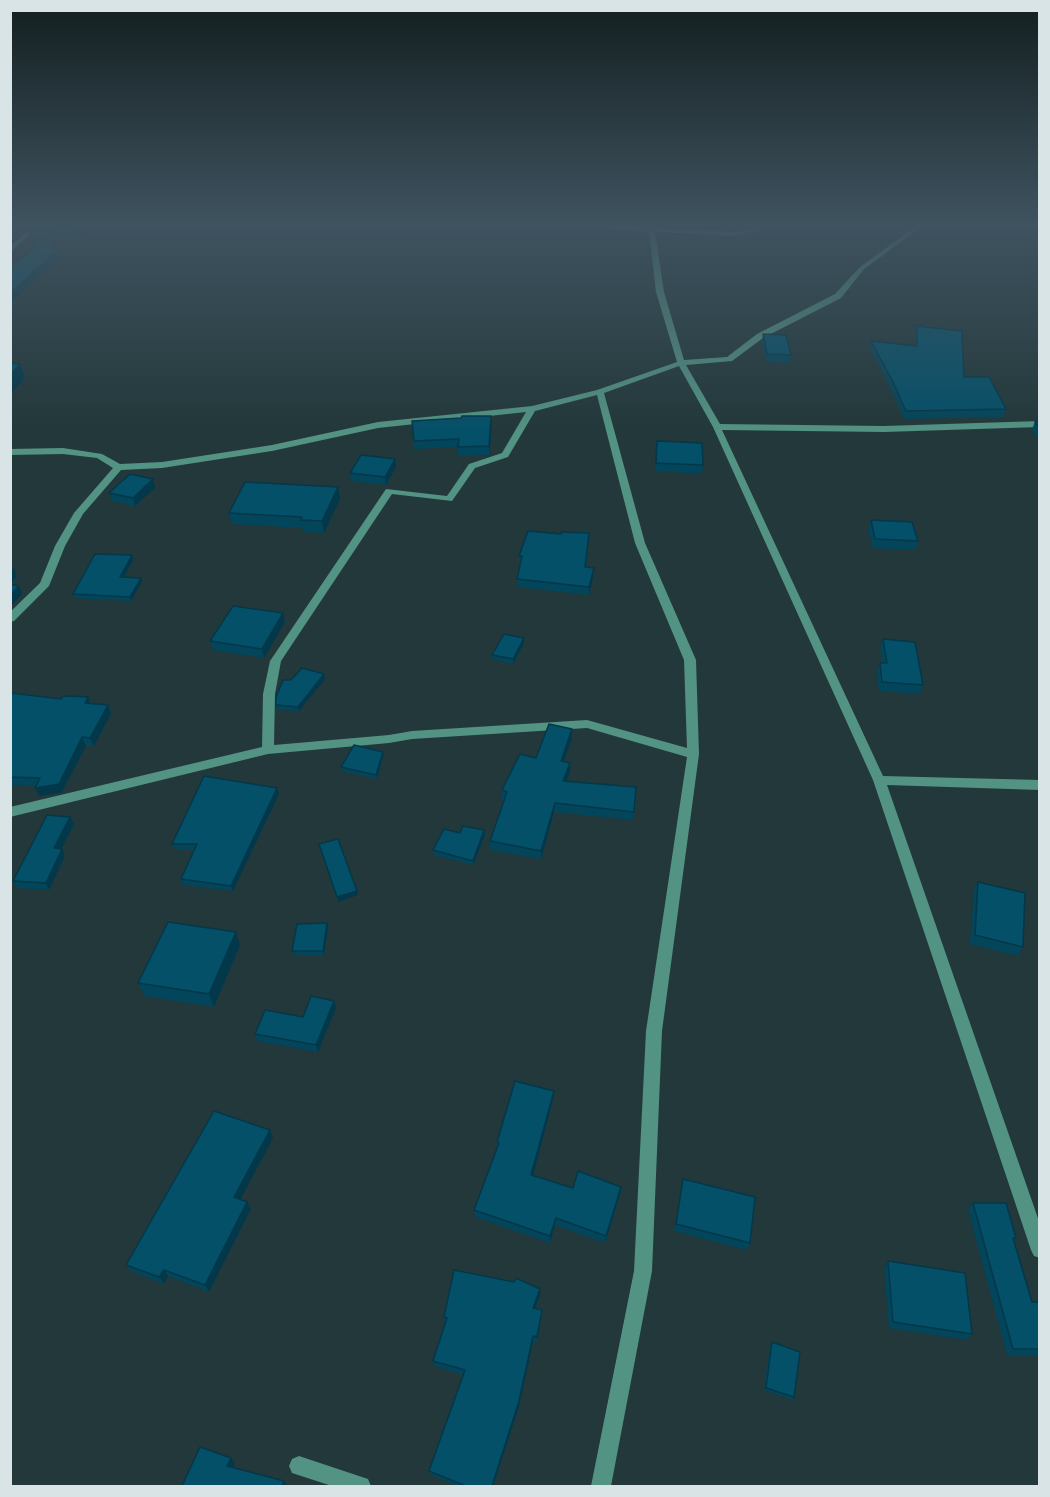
<!DOCTYPE html>
<html>
<head>
<meta charset="utf-8">
<style>
	body { margin:0 }
	#map { position:relative; width:1050px; height:1497px; overflow:hidden; background:#23383a; font-family:Mulish,sans-serif }
	canvas { display:block }
	.frame { position:absolute; inset:0; border:12px solid #d8e4e5; pointer-events:none }
</style>
</head>
<body>
<div id="map">
<canvas width="1050" height="1497"></canvas>
<div class="frame"></div>
</div>
<script>
const ctx = document.querySelector('canvas').getContext('2d');
ctx.lineJoin = 'round';
const poly = rows => new Path2D(rows.map(r => 'M' + r).join(''));
function fillPath(path, color) { ctx.fillStyle = color; ctx.fill(path, 'evenodd'); }
function strokePath(path, color, width, dash) { ctx.strokeStyle = color; ctx.lineWidth = width; ctx.lineCap = dash ? 'butt' : 'round'; ctx.setLineDash(dash || []); ctx.stroke(path); }
fillPath(poly([
	[37,223,44,223,10,252,10,246,37,223],
	[521,223,648,227,648,223,654,223,655,228,737,232,757,227,762,223,769,223,761,229,737,236,655,232,664,292,684,360,727,357,757,334,835,294,860,267,920,223,927,223,864,269,841,298,763,338,732,361,686,365,720,424,884,426,1040,421,1040,427,884,432,722,430,883,776,1040,780,1040,790,887,785,1040,1224,1040,1258,1034,1256,1031,1250,873,780,713,427,679,366,604,393,645,543,696,660,699,754,662,1031,652,1271,611,1486,591,1486,634,1271,646,1031,687,757,587,728,412,739,389,743,268,754,10,817,10,807,262,747,263,694,270,661,386,489,447,496,469,464,502,453,526,412,378,428,272,451,162,468,121,470,83,514,65,546,49,586,14,621,10,622,10,612,40,583,55,546,74,513,113,468,97,458,63,454,10,455,10,449,63,448,102,454,120,464,162,462,272,445,378,422,532,406,597,390,677,362,656,292,649,231,524,225,521,223],
	[597,395,635,543,684,660,687,748,587,720,412,731,389,735,274,745,275,694,281,661,392,494,452,501,475,468,508,457,535,411,597,395],
	[299,1456,368,1479,371,1486,332,1486,292,1473,289,1466,292,1459,299,1456]
]), '#539383');
fillPath(poly([
	[10,223,34,223,17,237,10,237],
	[96,223,77,240,46,238,57,251,59,258,45,238,30,238,28,231],
	[116,223,221,223,218,227],
	[917,326,964,377,1006,409,1003,417,904,419,892,391,870,348,871,341,915,346,915,334],
	[763,334,791,355,789,363,766,362,762,342],
	[461,418,492,425,489,455,458,456,458,447,414,449,412,421],
	[1035,421,1040,421,1040,443,1032,430],
	[657,441,703,465,702,474,655,471],
	[396,467,386,485,351,481,350,473],
	[153,479,155,488,135,506,112,501,109,493],
	[340,499,324,533,303,532,302,528,232,524,229,513],
	[871,520,918,541,915,550,873,548,868,529],
	[589,533,586,567,593,576,589,595,517,587,517,579,521,564,519,564,519,556,561,534],
	[132,555,133,560,124,577,141,578,142,582,131,601,74,598,73,594],
	[285,622,264,658,213,650,210,641],
	[883,639,923,685,920,694,879,691,877,672,880,663,883,663,880,648],
	[524,643,513,664,492,659,492,655],
	[325,679,299,711,277,710,276,705,291,680],
	[10,694,61,699,88,697,91,704,108,705,111,714,94,746,86,746,62,792,39,796,36,786,10,785],
	[572,729,572,738,564,762,570,763,570,772,566,782,636,787,633,820,554,812,541,859,490,850,490,841,504,800,502,799,502,790,536,758],
	[383,752,383,756,377,779,342,771,341,767],
	[279,794,233,891,183,885,181,879,194,850,175,850,172,844],
	[70,817,74,824,61,849,65,856,49,890,17,888,13,881],
	[484,830,485,835,473,865,434,855,433,850],
	[978,882,1023,947,1018,956,970,944,974,890],
	[328,928,324,955,294,955,292,951],
	[240,945,214,1007,144,996,138,983],
	[334,1001,336,1008,318,1052,257,1041,255,1034,303,1017],
	[554,1091,553,1099,533,1176,573,1188,621,1187,620,1194,605,1243,555,1225,550,1243,475,1217,474,1210,497,1148,497,1142],
	[273,1138,240,1199,247,1202,251,1209,209,1292,168,1276,164,1284,131,1271,126,1265],
	[683,1179,750,1243,747,1250,674,1231],
	[973,1203,1016,1238,1014,1240,1032,1302,1040,1308,1040,1355,1007,1355,968,1210],
	[888,1261,972,1334,967,1340,889,1328,884,1268],
	[540,1289,540,1295,535,1309,542,1310,537,1342,533,1342,519,1406,493,1486,457,1486,431,1475,429,1471,463,1375,434,1366,433,1361,445,1323,444,1317],
	[772,1342,794,1397,792,1400,764,1390,770,1345]
]), '#03455a');
fillPath(poly([
	[23,223,34,223,17,237,15,230],
	[86,223,96,223,77,240,75,233],
	[57,251,59,258,10,303,10,293],
	[20,364,25,378,10,395,10,375],
	[491,416,492,425,489,455,489,446],
	[395,459,396,467,386,485,385,477],
	[153,479,155,488,135,506,133,498],
	[338,487,340,499,324,533,322,521],
	[10,511,13,518,10,521],
	[132,555,133,560,122,581,120,577],
	[14,568,17,576,10,584,10,572],
	[594,568,593,576,589,595,589,587],
	[141,578,142,582,131,601,130,597],
	[19,586,22,594,10,607,10,595],
	[283,613,285,622,264,658,262,649],
	[524,638,524,643,513,664,513,659],
	[324,674,325,679,299,711,298,707],
	[88,697,91,705,85,703],
	[108,705,111,714,94,746,90,738],
	[572,729,572,738,561,770,561,761],
	[82,737,86,746,62,792,39,796,35,788],
	[383,752,383,756,377,779,376,775],
	[570,763,570,772,563,790,563,781],
	[277,788,279,794,233,891,231,886],
	[555,803,554,812,541,859,541,851],
	[70,817,74,824,58,856,54,848],
	[484,830,485,835,473,865,473,861],
	[62,849,65,856,49,890,46,883],
	[357,891,358,895,338,902,337,897],
	[327,923,328,928,324,955,323,951],
	[236,932,240,945,214,1007,209,994],
	[334,1001,336,1008,318,1052,316,1045],
	[554,1091,553,1099,531,1183,531,1175],
	[270,1130,273,1138,238,1204,234,1197],
	[621,1187,620,1194,605,1243,606,1236],
	[247,1202,251,1209,209,1292,205,1285],
	[556,1218,555,1225,550,1243,550,1236],
	[164,1270,168,1276,164,1284,159,1277],
	[540,1289,540,1295,533,1314,533,1308],
	[533,1336,533,1342,519,1406,493,1486,492,1486],
	[231,1458,235,1463,232,1470,227,1466],
	[284,1481,287,1486,282,1486]
]), '#03384a');
const building = poly([
	[10,223,23,223,15,230,10,230,10,223],
	[36,223,86,223,75,233,28,231,36,223],
	[45,238,57,251,10,293,10,268,45,238],
	[917,326,962,331,964,377,989,377,1006,409,906,411,894,384,871,341,917,346,917,326],
	[763,334,786,335,791,355,767,354,763,334],
	[10,363,20,364,10,375,10,363],
	[462,416,491,416,489,446,458,447,459,439,414,441,412,421,461,418,462,416],
	[1035,421,1040,421,1040,429,1035,421],
	[657,441,702,443,703,465,656,463,657,441],
	[361,455,395,459,385,477,350,473,361,455],
	[130,474,153,479,133,498,109,493,130,474],
	[245,482,338,487,322,521,301,520,302,517,229,513,245,482],
	[871,520,912,522,918,541,875,539,871,520],
	[528,531,561,534,561,532,589,533,585,567,594,568,589,587,517,579,522,556,519,556,528,531],
	[95,554,132,555,120,577,141,578,130,597,73,594,95,554],
	[10,584,19,586,10,595,10,584],
	[233,606,283,613,262,649,210,641,233,606],
	[504,634,524,638,513,659,492,655,504,634],
	[883,639,915,642,923,685,882,682,880,663,887,663,883,639],
	[302,668,324,674,298,707,276,705,276,697,283,680,291,680,302,668],
	[11,693,61,699,63,696,88,697,85,703,108,705,90,738,82,737,59,784,35,788,40,778,10,777,10,694,11,693],
	[549,724,572,729,561,761,570,763,563,781,636,787,634,812,555,803,541,851,490,841,507,792,502,790,520,754,536,758,549,724],
	[354,745,383,752,376,775,341,767,354,745],
	[204,776,277,788,231,886,181,879,197,844,172,844,204,776],
	[47,815,70,817,54,848,62,849,46,883,13,881,47,815],
	[463,826,484,830,473,861,433,850,444,829,460,833,463,826],
	[338,839,357,891,337,897,319,844,338,839],
	[978,882,1025,893,1023,947,975,935,978,882],
	[168,922,236,932,209,994,138,983,168,922],
	[327,923,323,951,292,951,297,924,327,923],
	[311,996,334,1001,316,1045,255,1034,265,1010,303,1017,311,996],
	[515,1081,554,1091,531,1175,573,1188,578,1171,621,1187,606,1236,556,1218,550,1236,474,1210,499,1143,497,1142,515,1081],
	[214,1111,270,1130,234,1197,247,1202,205,1285,164,1270,159,1277,126,1265,214,1111],
	[683,1179,755,1197,750,1243,676,1224,683,1179],
	[973,1203,1006,1203,1016,1238,1013,1238,1032,1302,1038,1302,1040,1308,1040,1349,1013,1349,973,1203],
	[888,1261,965,1273,972,1334,893,1322,888,1261],
	[454,1270,514,1282,516,1278,540,1289,533,1308,542,1310,537,1337,533,1336,519,1401,492,1486,466,1486,429,1471,465,1370,433,1361,447,1318,444,1317,454,1270],
	[772,1342,800,1352,794,1397,766,1388,772,1342],
	[200,1447,231,1458,227,1466,284,1481,282,1486,182,1486,200,1447]
]);
fillPath(building, '#045069');
strokePath(building, '#03384a', 1.5);
const sky = ctx.createLinearGradient(0, 0, 0, 433);
sky.addColorStop(0, '#131f20');
sky.addColorStop(0.52, '#3f5360');
sky.addColorStop(1, '#3f536000');
ctx.fillStyle = sky;
ctx.fillRect(0, 0, 1050, 433);
</script>
</body>
</html>
